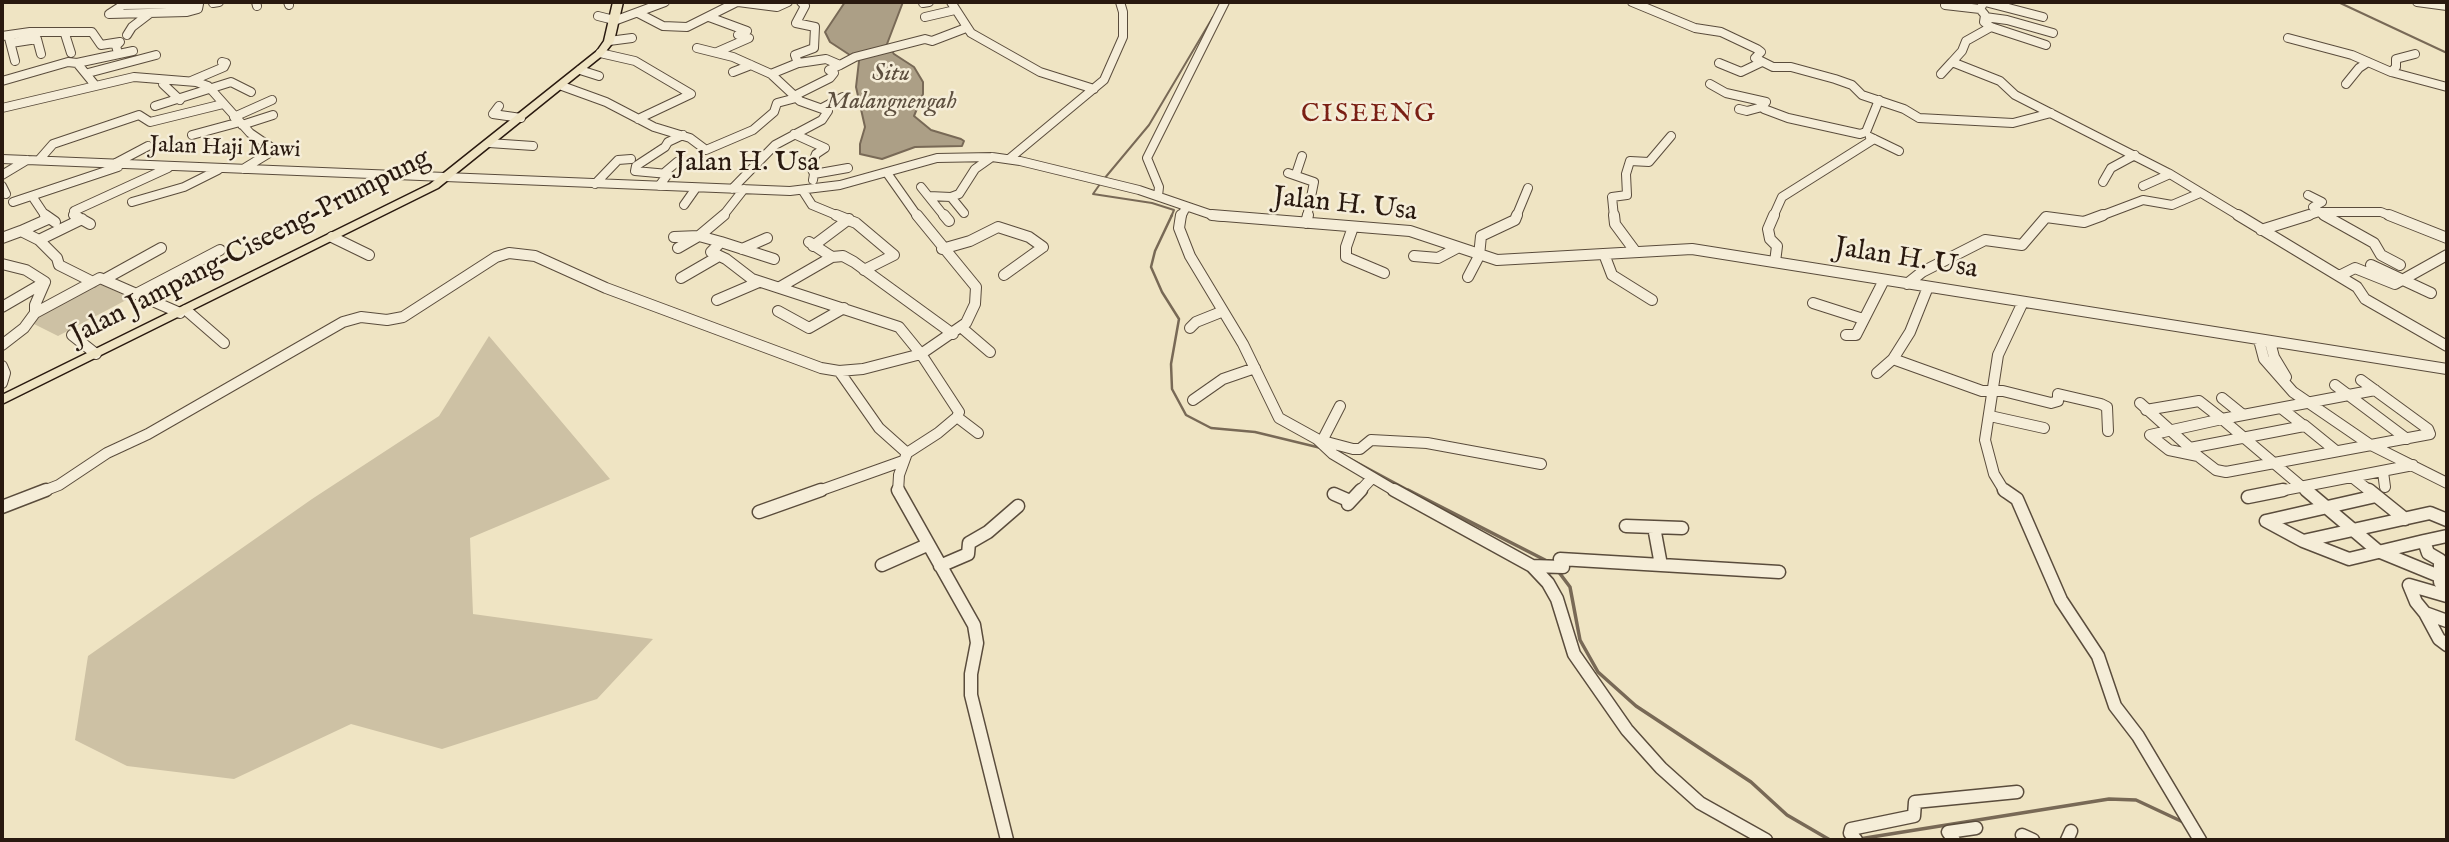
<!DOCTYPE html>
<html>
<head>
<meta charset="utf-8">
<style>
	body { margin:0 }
	#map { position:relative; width:2449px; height:842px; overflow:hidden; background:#efe4c3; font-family:"IM FELL English",serif }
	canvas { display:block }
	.frame { position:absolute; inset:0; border:4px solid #29190f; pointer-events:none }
</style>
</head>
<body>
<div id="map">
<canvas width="2449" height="842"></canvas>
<div class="frame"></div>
</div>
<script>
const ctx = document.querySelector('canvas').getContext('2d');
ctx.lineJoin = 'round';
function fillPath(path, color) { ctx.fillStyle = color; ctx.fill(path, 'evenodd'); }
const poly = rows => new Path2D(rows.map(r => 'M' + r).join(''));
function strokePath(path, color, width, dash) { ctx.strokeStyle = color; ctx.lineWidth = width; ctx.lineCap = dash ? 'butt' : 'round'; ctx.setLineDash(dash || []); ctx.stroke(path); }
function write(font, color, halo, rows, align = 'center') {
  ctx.font = font + ' "IM FELL English",serif'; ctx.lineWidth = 5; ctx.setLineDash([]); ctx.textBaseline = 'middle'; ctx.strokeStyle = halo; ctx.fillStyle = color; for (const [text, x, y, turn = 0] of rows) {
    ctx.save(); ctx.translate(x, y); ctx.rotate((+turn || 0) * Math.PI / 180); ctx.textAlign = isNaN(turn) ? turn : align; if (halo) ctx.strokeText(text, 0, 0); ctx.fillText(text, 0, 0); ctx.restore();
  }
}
fillPath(poly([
	[100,284,130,298,58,336,28,321],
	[489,336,610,479,470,538,473,614,653,639,597,699,442,749,351,724,234,779,127,766,75,740,88,656,312,499,439,416]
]), '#cdc1a4');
const water = poly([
	[845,2,903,2,887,44,894,54,914,67,923,82,923,94,914,116,931,130,961,139,964,141,962,146,915,147,882,159,860,154,860,144,865,127,856,87,859,61,830,42,825,32,845,2]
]);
fillPath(water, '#ac9f86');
strokePath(water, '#786956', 2);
strokePath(poly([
	[2338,2,2447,53],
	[1104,179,1149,125,1213,17],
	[1100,184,1093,194,1152,203,1174,210,1171,217]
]), '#786956', 2);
strokePath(poly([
	[1172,215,1155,251,1151,267,1162,292,1179,319,1171,364,1172,389,1186,415,1211,428,1255,432,1321,448],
	[1334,450,1412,492]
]), '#786956', 2.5);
strokePath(poly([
	[1408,490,1545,560],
	[1558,571,1570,587,1580,640,1598,672,1636,706,1751,782,1787,815,1830,840],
	[1859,839,2109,799,2136,800,2183,822]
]), '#786956', 3.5);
const minorFar2 = poly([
	[256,2,257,6],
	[288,2,289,5],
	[738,2,777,7,788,2],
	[951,2,971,33,1040,72,1094,89],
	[1632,2,1695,28,1721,32,1757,49,1761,52,1755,58,1773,67,1791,67,1835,79,1852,85,1862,95,1904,109,1919,118,2013,123,2051,113],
	[1984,2,1980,9,1985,15,1984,22,1991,27,1966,41,1962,51,1952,62,2000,81,2015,95,2170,174,2241,217],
	[1985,2,2043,17],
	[2417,2,2447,6],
	[213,3,219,2],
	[923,3,929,2],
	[199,4,198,9,187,12,109,14,123,5,199,4],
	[1945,5,1980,9],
	[638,13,663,26,687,27,737,2],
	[598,16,614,20],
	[709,17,747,31,738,35,749,38,717,52],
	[925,17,955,10],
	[1985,17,2007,20,2053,33],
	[614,21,665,2],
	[1991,27,2046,45],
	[65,34,71,53],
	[127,35,132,27,149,14],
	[2,36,30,32,92,32,101,45,120,42,116,46,118,53],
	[9,38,15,61],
	[2288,38,2352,55,2391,72,2447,87],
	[609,41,632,38],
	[11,43,37,39,41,54],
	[697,48,733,57,771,74,800,101,828,111,822,120,775,145,732,189],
	[600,53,635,61,691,94,638,119],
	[799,63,826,59,840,65,855,57,925,39,932,41,966,28],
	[1719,63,1741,72,1762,62],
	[580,70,599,76],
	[733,72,751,65],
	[2391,72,2396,67,2396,59,2415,54],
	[88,73,156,55],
	[771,74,798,63,795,55,814,48,815,27,796,23,805,6,801,2],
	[1941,74,1952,62],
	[2,81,68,62,77,63],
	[191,81,224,67,226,63,222,62],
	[163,84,180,100],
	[1710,84,1726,93,1766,102,1762,107,1764,109,1788,118,1860,134,1866,132,1879,100],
	[2346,84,2359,68,2368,62],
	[95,85,77,63,133,51],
	[562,86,606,102,654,127,690,138,706,150,753,130,774,112,777,103,796,98],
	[794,96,830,78,834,73,829,70,840,65],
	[155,106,231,82,251,92],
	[499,106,493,114,521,118],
	[2,108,134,77,196,82,208,86,250,133,272,148,271,152,243,169],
	[822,108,843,97],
	[1739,109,1747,111,1762,107],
	[234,117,272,100],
	[242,125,273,115],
	[794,134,825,148,816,154,811,167,814,174],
	[192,135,240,122],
	[1870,137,1899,151],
	[489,143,533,146],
	[2,159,790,191,840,185,937,158,992,157,1020,161,1139,190,1215,216,1224,217],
	[1009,159,1104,80,1123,37,1123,12,1120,2],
	[39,160,53,144,139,115,150,122,223,104],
	[114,164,148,146],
	[664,173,677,162],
	[887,173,918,217],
	[1288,173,1314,182,1307,217],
	[1296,174,1302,156],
	[2,175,27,160],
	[813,180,814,174,848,168],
	[2103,182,2111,168,2135,155],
	[595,184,618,160,631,159],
	[2,186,6,194],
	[659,186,668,174,635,171,636,166,665,147,668,142,683,135],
	[2143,186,2170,174],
	[921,187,945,217],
	[803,191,812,205,841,217],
	[2308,195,2322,202,2313,207,2319,212,2381,212,2393,217],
	[32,196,46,217],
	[929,196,951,197,959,194,975,169,992,157],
	[1158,196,1159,187,1147,158,1225,2],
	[951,197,964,213],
	[13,202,118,167],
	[132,202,184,187,218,170],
	[684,205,696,188],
	[77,217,74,211,168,168],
	[722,217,744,189],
	[1181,217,1186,207],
	[1516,217,1528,188],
	[1614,217,1612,197,1627,195,1626,174,1630,161,1649,162,1671,136],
	[1773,217,1782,197,1874,139],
	[2098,217,2143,200,2172,205,2200,193],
	[2304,217,2319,212,2327,217]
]);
const minorFar1 = poly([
	[45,215,55,222],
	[74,215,90,224],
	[724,215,699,236,721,242,711,252,726,259,752,279,899,327,921,354,959,412,957,417,938,433,907,453,899,475,898,492],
	[836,215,856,223,894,255,864,270],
	[944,215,949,221],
	[1181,215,1179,228,1190,256,1243,344,1279,418,1317,439,1333,454,1397,492],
	[1212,215,1410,231,1497,260,1692,249,2447,369],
	[1614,215,1615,224,1635,251],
	[1774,215,1768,229,1770,239,1777,246,1775,262],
	[2238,215,2357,287,2365,299,2447,346],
	[2324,215,2374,243,2381,255,2400,265],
	[2389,215,2447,238],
	[1306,223,1308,215],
	[1353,227,1346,247,1346,257,1384,273],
	[2261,230,2309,215],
	[21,231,48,219],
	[332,237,369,255],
	[674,237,699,236],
	[2,238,21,231,39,240,57,258,59,265,93,282],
	[39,240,82,219],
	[721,242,774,259],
	[809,242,832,257,843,256,854,262,953,334],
	[813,246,849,219],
	[678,248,697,237],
	[742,249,767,238],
	[942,249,970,241,998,227,1029,237,1043,247,1004,275],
	[1604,254,1612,275,1652,300],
	[1414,256,1438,258,1457,248],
	[2,264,26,270,45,282,35,305,35,313,24,328,2,345],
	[2371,265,2431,293],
	[2339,276,2355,268,2395,284,2447,255],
	[1468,277,1479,256,1481,236,1515,220,1517,215],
	[681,278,719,256],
	[105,279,161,248],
	[1907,284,1922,272,1985,240,2022,245,2046,217,2084,222,2103,215],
	[780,287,832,257],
	[136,294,220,250],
	[717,300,759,282],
	[1813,303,1863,319],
	[2,307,45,282],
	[186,310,224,343],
	[778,311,809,328,844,308],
	[35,313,100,278,180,313],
	[962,328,990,352],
	[1190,328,1196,322,1221,312],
	[72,335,96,354],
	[1846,335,1856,335,1884,280],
	[2259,340,2264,359,2293,392,2369,444,2447,483],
	[2270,342,2274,357,2286,377],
	[1893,359,1982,391,2003,391,2051,403,2058,401,2058,394,2101,404,2107,407,2108,431],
	[2,366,5,373,2,383],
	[839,371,879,428,907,453],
	[1877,373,1893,359,1910,332,1928,287],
	[2335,385,2407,439],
	[2222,398,2243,415],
	[1193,400,1223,379,1255,368],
	[2140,403,2190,448],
	[2281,408,2304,426],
	[2146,410,2199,401,2222,419],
	[1990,416,2044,428],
	[957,417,978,433],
	[2222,419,2150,435,2169,450,2198,456,2190,448,2304,426],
	[2304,425,2336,451],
	[1319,440,1353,449,1360,449,1371,440,1427,443,1541,464],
	[1322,441,1340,406],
	[2198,456,2216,470,2226,472,2430,434,2428,429,2361,380],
	[2383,472,2385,487],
	[2352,477,2371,492],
	[41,492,59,485,107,453,148,434,343,322,361,317,387,320,403,317,496,257,509,253,535,256,606,288,821,368,839,371,863,369,921,354,966,323,975,304,976,287,917,215],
	[816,492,903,461],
	[1359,492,1372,478],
	[2005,492,1994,474,1985,440,1998,355,2023,302],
	[2274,492,2413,465],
	[2308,492,2222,419,2375,390]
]);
const minor = poly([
	[898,490,974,625,977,643,971,674,971,695,1007,840],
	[1394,490,1532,566,1548,583,1557,599,1574,654,1627,730,1661,768,1700,803,1766,840],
	[2004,490,2017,499,2061,600,2098,656,2115,706,2138,736,2200,840],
	[2306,490,2378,551,2439,576],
	[2369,490,2405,519],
	[1334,494,1350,501],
	[2248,497,2283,490],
	[1348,504,1361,490],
	[2,507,46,490],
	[759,512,821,490],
	[2266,521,2303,541,2430,513,2447,520],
	[2266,521,2376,496],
	[1626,526,1654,527],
	[2447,536,2424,541,2428,553,2440,560,2440,582,2447,587],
	[2303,541,2349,559,2424,541],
	[882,565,927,545],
	[1661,565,1654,527,1682,528],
	[940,566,968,554,969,543,988,532,1018,506],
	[1532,566,1563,567,1560,559,1779,572],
	[2447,596,2409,585,2416,602,2425,613,2447,621],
	[2425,613,2439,639,2447,645],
	[2022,835,2033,840],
	[1856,840,1850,833,1851,829,1914,816,1915,802,2017,792],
	[1954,840,1948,832,1976,828],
	[2067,840,2071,831]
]);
const major = poly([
	[613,2,623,2,614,41,603,55,438,188,2,404,2,395,430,184,597,51,604,41,613,2]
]);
strokePath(minorFar2, '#5a4c3c', 10);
strokePath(minorFar1, '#5a4c3c', 12);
strokePath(minor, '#5a4c3c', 15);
strokePath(major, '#29190f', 3);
strokePath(minorFar2, '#f5edd8', 8);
strokePath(minorFar1, '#f5edd8', 10);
strokePath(minor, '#f5edd8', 12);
fillPath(major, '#efe4c3');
write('23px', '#29190f', '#f5edd8', [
	["Jalan Haji Mawi",225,149,2]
]);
write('italic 24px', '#5d4f3f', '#f5edd8', [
	["Situ",891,75],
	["Malangnengah",891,103]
]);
ctx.letterSpacing = '2px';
write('26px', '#7a1f14', '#f5edd8', [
	["CISEENG",1369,116]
]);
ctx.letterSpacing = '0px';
write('28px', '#29190f', '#f5edd8', [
	["Jalan H. Usa",747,164],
	["Jalan H. Usa",1345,206,6],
	["Jalan Jampang–Ciseeng–Prumpung",251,248,-27],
	["Jalan H. Usa",1906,260,9]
]);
</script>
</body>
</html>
